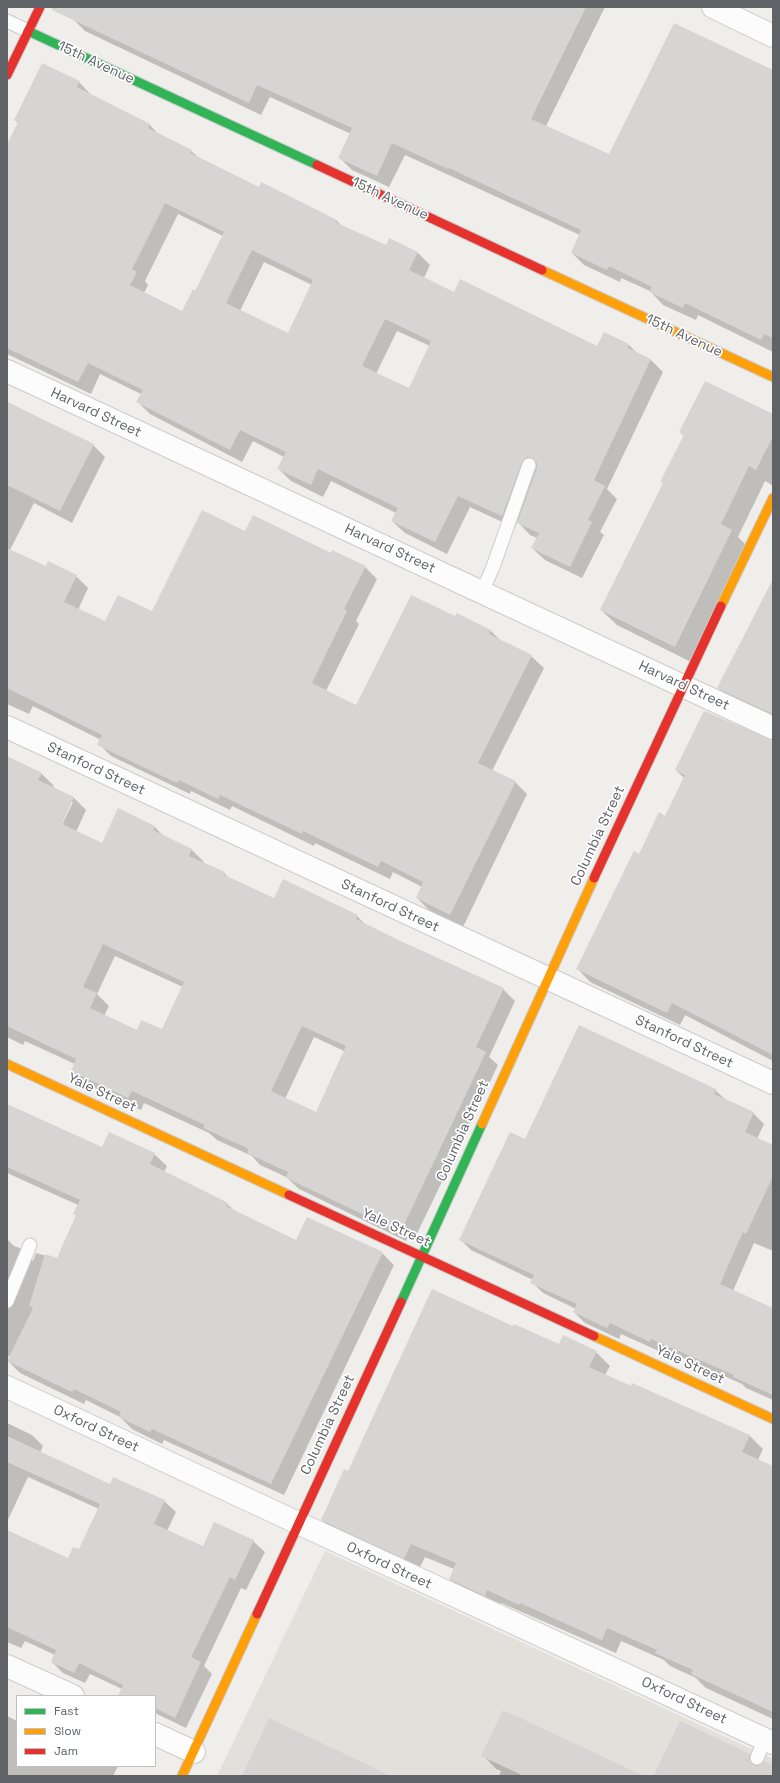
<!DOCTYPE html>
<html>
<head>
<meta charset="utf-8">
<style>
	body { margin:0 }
	#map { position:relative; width:780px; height:1783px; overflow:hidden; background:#efeeea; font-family:"Space Grotesk",sans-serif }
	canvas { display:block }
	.frame { position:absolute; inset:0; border:8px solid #5f6368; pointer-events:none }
	.legend { position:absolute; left:16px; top:1695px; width:140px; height:72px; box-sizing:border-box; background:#fff; border:1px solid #bfc1c3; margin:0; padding:5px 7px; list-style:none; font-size:12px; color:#5f6368 }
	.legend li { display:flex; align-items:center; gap:8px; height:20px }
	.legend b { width:20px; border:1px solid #bfc1c3 }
</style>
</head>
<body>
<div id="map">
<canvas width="780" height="1783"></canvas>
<div class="frame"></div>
<ul class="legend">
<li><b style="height:5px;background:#30b455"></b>Fast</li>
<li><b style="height:5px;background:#ff9f0a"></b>Slow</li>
<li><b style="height:5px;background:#e5322d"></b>Jam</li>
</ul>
</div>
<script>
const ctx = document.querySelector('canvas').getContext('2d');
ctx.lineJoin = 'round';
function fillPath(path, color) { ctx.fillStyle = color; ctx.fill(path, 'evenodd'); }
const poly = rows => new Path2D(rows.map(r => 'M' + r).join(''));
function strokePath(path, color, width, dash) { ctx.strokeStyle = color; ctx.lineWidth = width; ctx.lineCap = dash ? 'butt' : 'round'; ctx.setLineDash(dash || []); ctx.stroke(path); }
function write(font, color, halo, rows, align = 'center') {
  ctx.font = font + ' "Space Grotesk",sans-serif'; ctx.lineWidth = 3.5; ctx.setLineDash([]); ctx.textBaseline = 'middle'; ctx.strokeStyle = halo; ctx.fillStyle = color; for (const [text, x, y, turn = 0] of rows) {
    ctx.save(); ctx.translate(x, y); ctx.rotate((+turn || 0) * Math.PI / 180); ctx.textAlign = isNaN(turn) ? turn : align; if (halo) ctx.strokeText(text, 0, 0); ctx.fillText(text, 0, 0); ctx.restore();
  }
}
fillPath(poly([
	[325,1551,773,1759,773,1776,217,1776]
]), '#e2e0da');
fillPath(poly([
	[78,7,605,7,546,126,609,156,773,71,773,352,698,315,696,320,663,305,650,291,621,278,620,282,584,265,572,253,580,235,405,155,389,187,352,170,339,157,351,134,270,97,261,115,85,31,72,18],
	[79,82,91,95,149,124,160,136,191,151,198,157,260,188,336,220,341,225,386,246,389,240,418,253,430,265,424,278,455,293,598,347,629,345,638,354,651,360,663,372,607,489,617,499,600,532,604,535,582,578,545,560,532,548,537,538,530,535,517,521,515,528,470,507,447,554,405,533,392,521,396,513,331,481,323,497,291,481,279,469,284,457,253,441,242,462,150,414,138,402,141,394,100,374,91,394,7,354,7,147,18,123,15,120],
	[178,214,223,236,196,292,183,312,144,293,148,285,145,281],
	[264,262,312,285,288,335,240,311],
	[397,331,430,346,409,390,376,374],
	[7,402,93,445,105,457,72,523,34,503,10,550,46,567,76,576,88,588,78,610,105,623,153,612,245,532,331,554,365,567,377,579,356,621,359,624,326,691,357,706,455,618,457,614,491,631,501,641,531,656,544,668,492,771,515,782,527,794,463,927,429,910,417,898,422,887,393,872,390,879,315,843,314,846,232,806,230,810,191,791,190,794,111,756,99,744,101,740,33,706,29,714,7,704],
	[773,415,773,483,772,485,765,481,738,537,747,546,691,662,617,625,601,610,664,484,661,482,684,436,680,432],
	[773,599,773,721,731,701,718,688],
	[773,742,773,1061,685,1015,680,1025,590,982,578,969,639,855,666,817,684,778,676,770],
	[7,757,41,773,54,786,52,788,74,798,86,810,76,832,103,844,154,826,165,838,192,850,204,862,203,863,224,873,231,880,274,900,357,916,367,926,503,989,515,1001,489,1057,498,1065,414,1240,408,1237,406,1241,299,1189,286,1177,260,1165,252,1156,217,1140,209,1133,144,1103,141,1110,84,1083,72,1071,75,1064,25,1041,23,1045,7,1037],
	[71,802,73,802,60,829,59,828],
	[115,956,183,987,162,1031,137,1031,104,1016,109,1006,97,994],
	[314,1037,344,1051,316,1113,285,1099],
	[715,1090,726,1100,753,1113,764,1124,757,1139,773,1146,773,1251,754,1243,733,1291,773,1309,773,1400,746,1388,742,1384,663,1349,661,1352,621,1334,619,1339,585,1323,574,1312,576,1309,543,1293,532,1282,533,1280,471,1250,460,1239,525,1140],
	[7,1105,103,1148,154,1154,167,1166,164,1172,227,1204,236,1212,296,1242,382,1253,394,1265,284,1495,164,1440,162,1444,132,1429,120,1417,86,1400,84,1404,20,1373,8,1361,10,1357,7,1355,7,1239,14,1246,20,1248,33,1261,36,1253,57,1259,77,1216,74,1214,78,1205,7,1173],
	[513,1327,559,1345,596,1352,610,1366,605,1375,631,1387,633,1384,750,1436,763,1449,758,1460,773,1467,773,1719,706,1688,696,1678,670,1666,664,1660,621,1641,616,1653,501,1603,498,1609,463,1592,450,1579,454,1569,425,1557,418,1571,336,1533,322,1520,349,1472],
	[7,1423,32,1435,43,1446,40,1453,110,1486,164,1501,176,1512,167,1531,203,1548,215,1523,253,1541,265,1552,246,1590,241,1588,204,1666,212,1674,186,1728,155,1713,155,1696,126,1696,122,1689,90,1674,85,1683,63,1673,52,1662,55,1655,25,1641,21,1648,7,1642,7,1531,68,1559,79,1551,99,1509,28,1477,7,1522],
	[7,1716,17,1721,17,1766,118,1766,113,1776,7,1776],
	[483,1755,641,1776,499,1776,501,1771,496,1769],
	[749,1755,760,1766,773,1766,773,1776,654,1776]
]), '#0003');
fillPath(poly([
	[52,7,586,7,531,119,609,154,674,23,773,70,773,338,764,334,761,340,685,303,683,308,649,292,652,287,609,266,607,270,571,253,581,230,449,168,448,169,392,143,377,176,338,158,352,128,257,85,249,103,52,10],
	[42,63,80,81,77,87,150,124,148,128,192,150,190,153,259,187,261,182,337,220,335,222,386,245,389,238,418,252,409,270,454,292,460,279,597,346,604,332,629,344,628,348,651,359,594,480,605,486,588,520,592,522,570,567,531,548,539,533,517,523,537,468,537,463,532,458,527,457,522,462,502,516,458,496,435,542,391,521,398,508,318,469,311,485,277,469,286,452,240,430,230,450,136,402,143,390,88,363,78,382,7,348,7,144,18,122,14,120],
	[165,203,224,232,195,291,193,289,182,311,130,285,137,272,132,269],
	[252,250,313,280,288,333,226,303],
	[385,319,431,341,409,388,362,366],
	[705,381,773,414,773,436,756,470,749,466,721,524,732,530,675,647,600,610,663,483,660,482,684,435,679,432],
	[7,402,94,444,60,511,7,485],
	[202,510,245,531,253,515,331,553,332,550,366,566,344,609,347,611,312,683,356,705,411,595,455,616,457,613,491,630,489,634,532,655,478,763,516,781,450,915,416,898,423,882,381,861,378,867,303,831,302,834,220,795,218,799,179,780,177,783,97,745,102,735,7,688,7,548,46,566,48,561,77,575,64,602,105,621,118,595,152,611],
	[773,579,773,714,717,688],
	[704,711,773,740,773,1055,672,1003,667,1013,576,969,634,851,639,854,659,812,665,816,685,775,675,770],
	[7,756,42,773,38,780,74,797,62,824,102,843,118,808,155,826,153,830,192,849,189,856,225,872,224,875,274,898,283,879,358,915,356,919,394,938,504,988,476,1047,486,1052,402,1229,395,1226,394,1229,286,1178,288,1172,247,1153,249,1149,203,1128,205,1125,132,1091,128,1098,71,1071,76,1059,7,1026],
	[103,944,184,982,162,1029,141,1020,137,1030,90,1008,97,993,83,987],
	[302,1026,346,1046,316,1112,271,1091],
	[579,1025,716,1089,714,1094,754,1112,745,1132,773,1145,773,1176,746,1234,743,1232,720,1284,773,1308,773,1395,733,1377,734,1375,651,1339,650,1342,610,1323,607,1328,573,1312,577,1304,530,1283,534,1275,459,1240,510,1132,525,1139],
	[7,1104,102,1147,109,1132,155,1153,150,1164,228,1203,226,1206,296,1240,307,1217,383,1252,271,1484,152,1429,150,1432,119,1417,121,1412,74,1389,72,1392,7,1361,33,1308,29,1306,45,1254,57,1258,76,1215,73,1214,80,1200,7,1167],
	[432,1289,513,1326,514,1324,559,1344,563,1335,597,1351,589,1367,631,1386,632,1383,750,1435,742,1452,773,1466,773,1712,691,1674,693,1670,655,1653,657,1650,607,1628,602,1640,520,1603,519,1605,487,1590,485,1596,449,1579,456,1563,411,1544,404,1559,321,1520,344,1469,348,1471],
	[7,1436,110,1484,113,1477,165,1500,154,1524,203,1546,214,1522,254,1540,235,1580,230,1577,191,1657,201,1662,175,1718,155,1708,155,1696,118,1696,123,1685,79,1663,74,1673,51,1662,56,1650,7,1627,7,1530,68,1558,73,1547,79,1549,100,1504,7,1462],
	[503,1710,644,1776,524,1776,481,1756],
	[269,1718,391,1776,242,1776],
	[680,1721,750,1754,749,1759,754,1765,758,1766,764,1761,773,1765,773,1776,653,1776]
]), '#d6d5d3');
const lane = poly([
	[7,21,28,31],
	[482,592,493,567,529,465],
	[7,1301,30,1245],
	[757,1758,765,1739]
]);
const street = poly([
	[713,7,773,36],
	[7,371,773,728],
	[7,727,773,1083],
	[7,1387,298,1523,773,1743],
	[7,1666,73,1696],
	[155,1734,194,1752]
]);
const fast = poly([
	[28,31,317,165],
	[401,1302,482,1124]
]);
const slow = poly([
	[542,270,773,377],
	[721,606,773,498],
	[7,1064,289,1195],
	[482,1124,594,878],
	[594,1336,773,1419],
	[182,1776,257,1614]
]);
const jam = poly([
	[7,75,40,7],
	[317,165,542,270],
	[594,878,721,606],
	[289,1195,594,1336],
	[257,1614,401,1302]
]);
strokePath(lane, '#cbcccc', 15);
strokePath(street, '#cbcccc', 24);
strokePath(fast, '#cacacb', 11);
strokePath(slow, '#cacacb', 11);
strokePath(jam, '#cacacb', 11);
strokePath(lane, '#fdfcfc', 13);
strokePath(street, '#fdfcfc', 22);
strokePath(fast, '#30b455', 9);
strokePath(slow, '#ff9f0a', 9);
strokePath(jam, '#e5322d', 9);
write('14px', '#5f6368', '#fff', [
	["15th Avenue",96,63,25],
	["15th Avenue",390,199,25],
	["15th Avenue",684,336,25],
	["Harvard Street",96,413,25],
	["Harvard Street",390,549,25],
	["Harvard Street",684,686,25],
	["Stanford Street",96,769,25],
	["Columbia Street",598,836,-65],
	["Stanford Street",390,906,25],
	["Stanford Street",684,1042,25],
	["Yale Street",102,1093,25],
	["Columbia Street",463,1131,-66],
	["Yale Street",396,1228,25],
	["Yale Street",690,1365,25],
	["Columbia Street",328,1425,-65],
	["Oxford Street",96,1429,25],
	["Oxford Street",389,1566,25],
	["Oxford Street",684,1701,25]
]);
</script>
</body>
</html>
